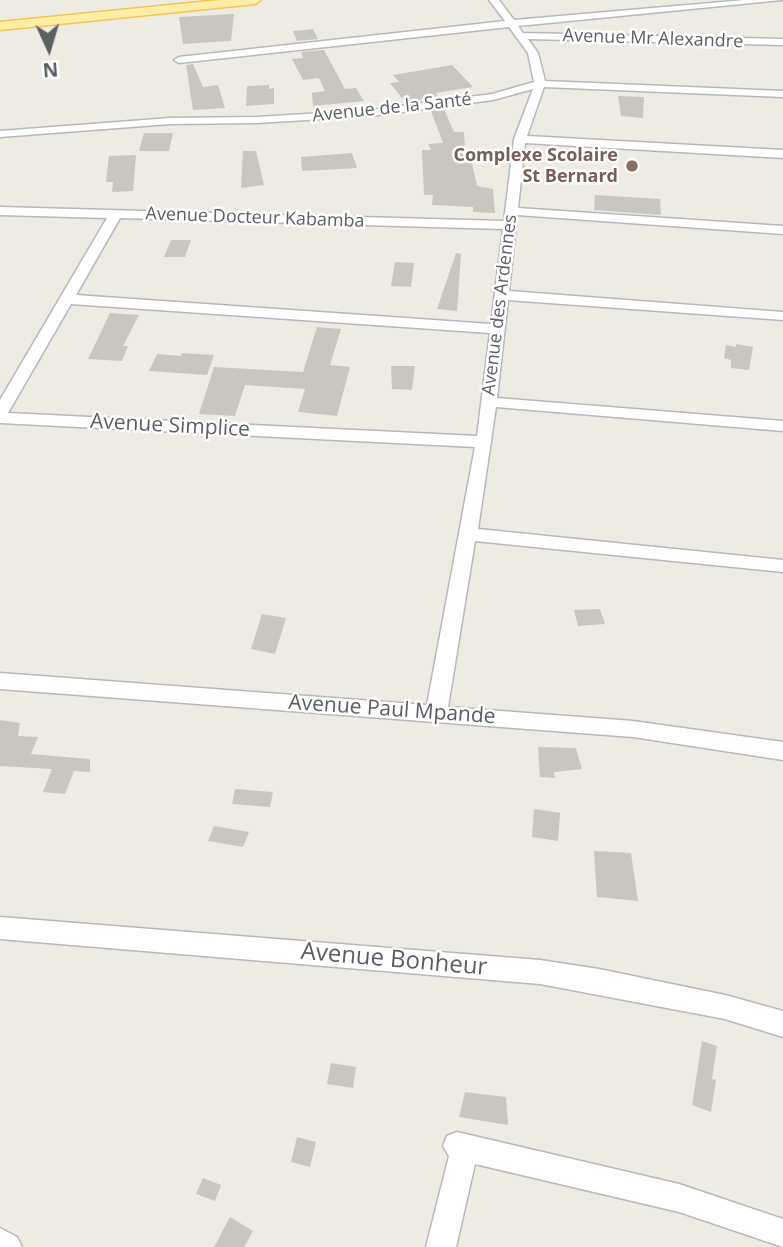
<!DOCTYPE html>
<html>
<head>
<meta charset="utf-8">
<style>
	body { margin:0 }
	#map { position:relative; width:783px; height:1247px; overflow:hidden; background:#eeebe2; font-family:"Open Sans",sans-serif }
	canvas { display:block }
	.north { position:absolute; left:14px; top:14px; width:70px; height:70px; -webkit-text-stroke:5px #fff; paint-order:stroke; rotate:176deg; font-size:19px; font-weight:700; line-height:28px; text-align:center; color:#5b5f64 }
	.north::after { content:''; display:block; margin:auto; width:24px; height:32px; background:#5b5f64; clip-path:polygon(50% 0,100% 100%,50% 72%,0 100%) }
</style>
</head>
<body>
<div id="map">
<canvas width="783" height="1247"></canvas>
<div class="north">N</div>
</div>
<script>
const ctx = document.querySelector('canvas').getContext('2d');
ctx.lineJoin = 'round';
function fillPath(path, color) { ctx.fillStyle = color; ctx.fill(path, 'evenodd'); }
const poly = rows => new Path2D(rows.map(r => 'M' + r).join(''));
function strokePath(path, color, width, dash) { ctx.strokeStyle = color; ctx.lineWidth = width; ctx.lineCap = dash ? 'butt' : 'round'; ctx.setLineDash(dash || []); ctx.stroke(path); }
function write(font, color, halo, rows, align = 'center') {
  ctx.font = font + ' "Open Sans",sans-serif'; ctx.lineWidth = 5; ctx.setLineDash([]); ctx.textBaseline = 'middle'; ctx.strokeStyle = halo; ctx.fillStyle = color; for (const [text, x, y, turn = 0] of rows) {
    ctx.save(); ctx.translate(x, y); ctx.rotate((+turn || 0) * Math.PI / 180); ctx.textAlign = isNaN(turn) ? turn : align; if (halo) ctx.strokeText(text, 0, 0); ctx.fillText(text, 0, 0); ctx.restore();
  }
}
fillPath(poly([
	[234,14,231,41,183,44,179,17],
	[313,29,318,39,297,41,293,31],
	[324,50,345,89,356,88,364,101,313,106,312,93,325,91,319,78,303,80,292,59,303,58,301,52],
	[193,64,203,87,218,85,225,108,193,110,186,65],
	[452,65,473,87,436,93,439,98,404,101,390,83,399,82,393,75],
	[269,85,269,89,274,88,274,104,246,106,247,86],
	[618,96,644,97,643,118,621,116],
	[444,109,454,132,464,132,466,163,472,163,477,186,493,189,495,213,473,212,473,207,432,205,433,195,424,195,422,150,431,150,428,144,443,143,431,111],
	[144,133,173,133,169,151,139,151],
	[243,151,256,151,264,185,241,188],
	[352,153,357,168,302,171,301,157],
	[136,155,133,191,112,192,113,182,106,182,109,156],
	[595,195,660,199,661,215,594,210],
	[171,240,191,240,185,257,164,257],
	[456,253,461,254,457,311,437,309],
	[395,262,414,263,411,287,391,286],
	[110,313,139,315,123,346,128,346,122,361,88,359],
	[317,327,341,329,330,365,350,367,337,416,298,412,305,389,245,385,235,416,199,414,214,367,303,372],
	[736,344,753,347,749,370,731,368,731,360,724,358,726,345,736,347],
	[182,353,214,355,207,375,149,371,157,354,181,356],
	[391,366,415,366,412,390,392,389],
	[600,609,605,624,578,626,574,610],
	[262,614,286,618,275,654,251,649],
	[0,720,20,723,18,736,38,737,31,754,90,759,90,772,74,771,65,794,43,792,52,769,0,766],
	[538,747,576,748,582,769,554,772,555,778,540,777],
	[235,789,273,792,270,807,232,804],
	[534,809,560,813,558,841,532,837],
	[214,826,249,832,243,847,208,841],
	[594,851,631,853,638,901,597,897],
	[702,1041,717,1046,712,1079,716,1080,711,1112,692,1105],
	[331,1063,356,1067,353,1088,327,1084],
	[465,1092,506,1097,508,1125,459,1117],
	[297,1137,316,1142,310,1167,291,1162],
	[203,1178,221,1185,215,1201,196,1194],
	[230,1217,253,1231,244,1247,214,1247]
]), '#c9c6c0');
const minor = poly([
	[489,0,499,0,514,20,745,0,782,0,518,26,523,33,783,39,783,45,528,39,538,53,545,81,783,91,783,97,544,87,527,136,783,150,783,158,525,143,518,208,783,226,783,234,517,215,509,291,783,312,783,320,508,300,497,398,783,421,783,431,496,407,478,529,783,560,783,572,475,541,448,707,633,721,783,742,783,760,633,737,0,689,0,673,427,705,475,447,0,423,0,400,107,218,0,215,0,207,504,221,514,139,533,89,493,100,371,116,257,123,170,124,0,137,0,131,170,118,257,117,371,110,492,94,534,82,528,53,509,27,179,63,174,60,179,57,505,21,489,0],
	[120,218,503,229,491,324,76,295,120,218],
	[71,304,490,333,477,436,8,413,71,304],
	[0,917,540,960,599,969,725,995,783,1011,783,1037,725,1019,540,984,0,939,0,917],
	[457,1132,679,1184,783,1219,783,1247,679,1212,475,1164,456,1247,426,1247,449,1156,443,1146,447,1136,457,1132],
	[0,1228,17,1237,22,1247,0,1247,0,1228]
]);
const major = poly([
	[220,0,261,0,255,4,0,30,0,22,220,0]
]);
strokePath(minor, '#b5b9bd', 3);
strokePath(major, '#f5c555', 3);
fillPath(minor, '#fff');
fillPath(major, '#ffefa6');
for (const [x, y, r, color] of [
	[632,166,7,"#8d6e63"]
]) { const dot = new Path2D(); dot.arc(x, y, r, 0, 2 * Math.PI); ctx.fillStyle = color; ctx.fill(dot); strokePath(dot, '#fff', 2.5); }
write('18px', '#5b5f64', '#fff', [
	["Avenue Mr Alexandre",653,39,2],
	["Avenue de la Santé",392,108,-6],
	["Avenue Docteur Kabamba",255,218,2],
	["Avenue des Ardennes",500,305,-83]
]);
write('bold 18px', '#785e54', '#fff', [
	["Complexe Scolaire",618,156],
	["St Bernard",618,177]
], 'right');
write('21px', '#5b5f64', '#fff', [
	["Avenue Simplice",170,426,3],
	["Avenue Paul Mpande",392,710,4]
]);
write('24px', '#5b5f64', '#fff', [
	["Avenue Bonheur",394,960,5]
]);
</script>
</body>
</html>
